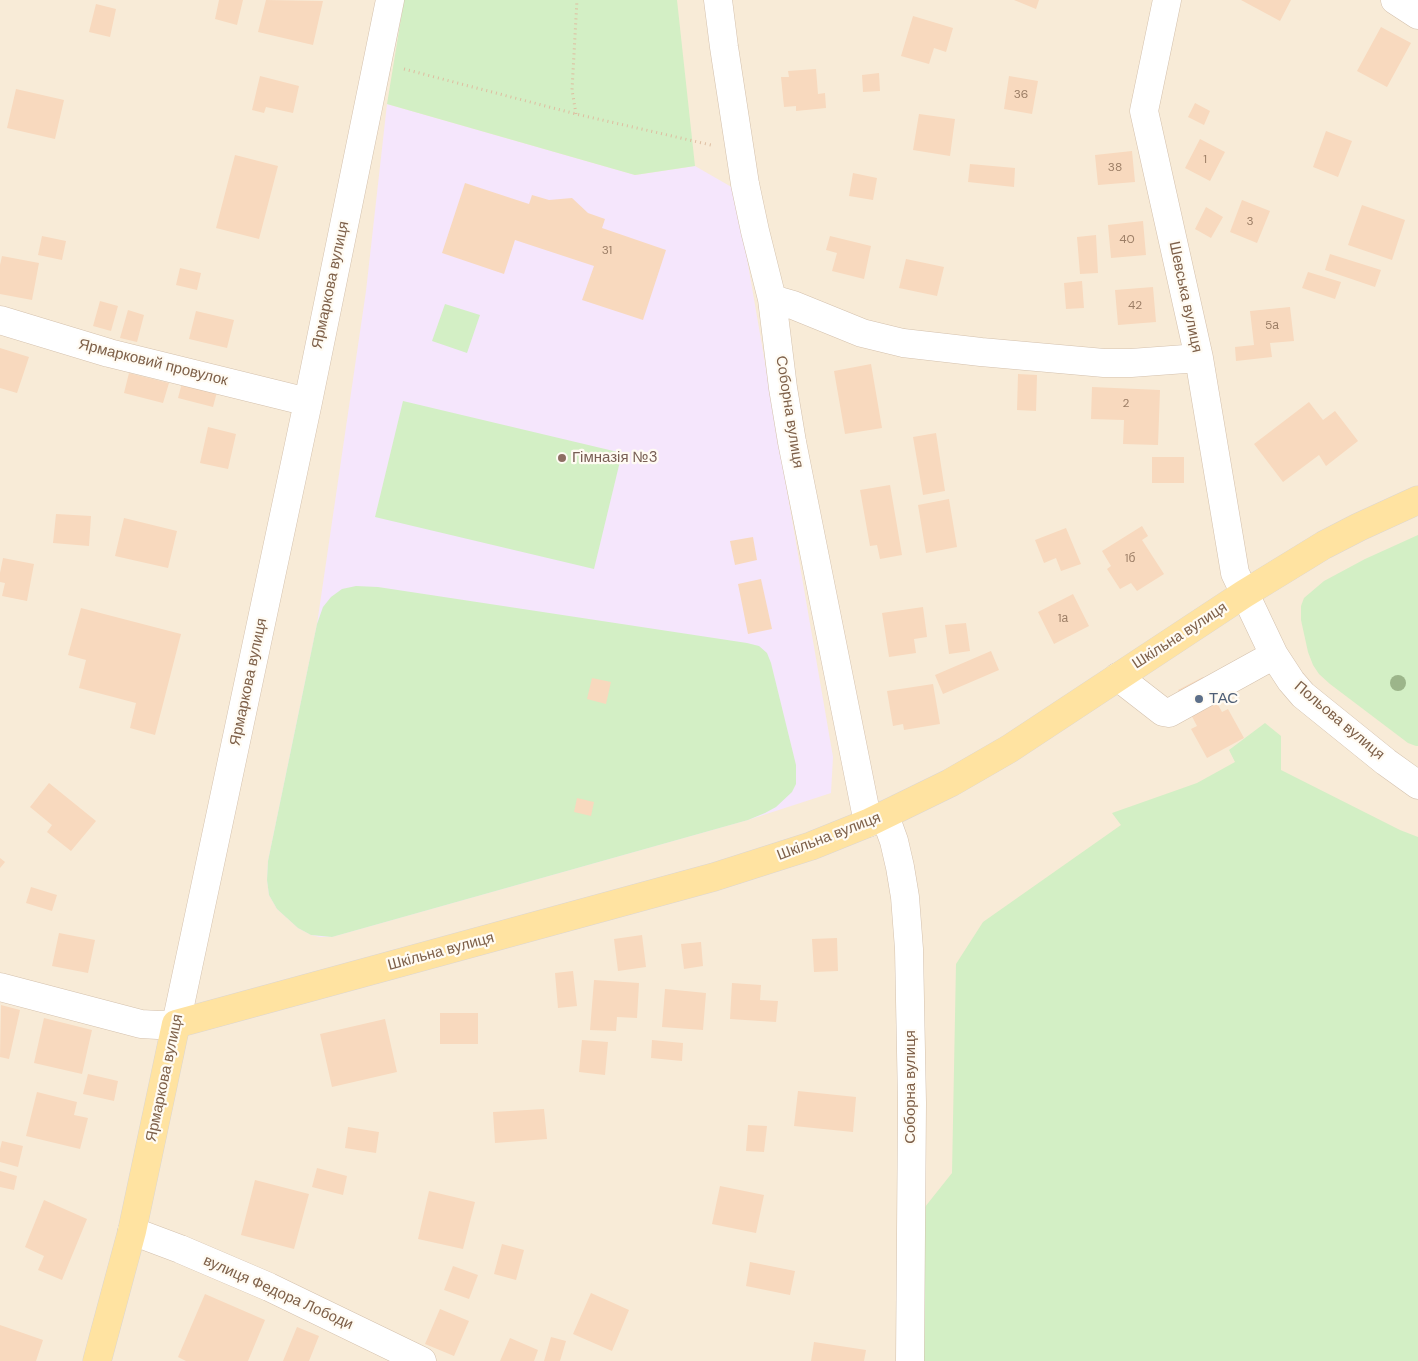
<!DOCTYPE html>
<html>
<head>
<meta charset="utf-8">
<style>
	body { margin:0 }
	canvas { display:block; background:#fff8ea }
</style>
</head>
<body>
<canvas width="1418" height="1361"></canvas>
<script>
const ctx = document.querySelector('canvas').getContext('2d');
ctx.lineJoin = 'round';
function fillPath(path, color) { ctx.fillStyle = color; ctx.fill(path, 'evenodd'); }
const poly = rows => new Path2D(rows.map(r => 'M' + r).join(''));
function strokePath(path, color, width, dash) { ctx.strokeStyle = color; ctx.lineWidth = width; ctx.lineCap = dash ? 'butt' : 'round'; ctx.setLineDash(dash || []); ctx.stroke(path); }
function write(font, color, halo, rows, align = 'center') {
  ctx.font = font + ' "DM Sans",sans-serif'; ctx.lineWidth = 4.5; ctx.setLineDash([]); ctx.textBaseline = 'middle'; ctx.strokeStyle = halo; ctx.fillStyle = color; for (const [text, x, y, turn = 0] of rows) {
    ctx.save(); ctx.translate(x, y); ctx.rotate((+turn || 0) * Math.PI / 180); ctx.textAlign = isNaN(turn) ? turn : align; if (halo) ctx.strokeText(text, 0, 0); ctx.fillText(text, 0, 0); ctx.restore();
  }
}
fillPath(poly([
	[0,0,1418,0,1418,1361,0,1361]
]), '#f8ebd7');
fillPath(poly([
	[387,104,635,175,695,166,735,189,833,757,831,793,748,820,332,937,320,937,311,935,298,928,277,909,269,895,267,880,268,861,317,624,366,291]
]), '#f5e6fc');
fillPath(poly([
	[404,0,677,0,695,166,635,175,387,104],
	[445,304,480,315,467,353,432,341],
	[403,401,622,453,594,569,375,517],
	[1418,535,1418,746,1416,746,1408,743,1330,684,1319,674,1313,665,1308,652,1301,620,1301,606,1304,598,1324,581,1365,559],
	[356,586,378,587,747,643,759,646,767,653,771,663,796,765,796,784,792,792,776,807,765,813,748,820,332,937,311,935,298,928,277,909,269,895,267,880,268,861,317,624,323,607,331,597,342,589],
	[1265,723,1281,736,1281,770,1400,830,1418,837,1418,1361,923,1361,921,1212,952,1173,956,964,983,922,1121,825,1112,813,1197,783,1235,762,1229,750]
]), '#d3efc5');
fillPath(poly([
	[219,0,243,0,237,25,215,19],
	[266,0,323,1,313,45,258,32],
	[1014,0,1039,0,1036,9],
	[1241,0,1291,0,1280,21],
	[96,4,116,9,110,37,89,32],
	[913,16,953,28,946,52,934,48,929,64,901,56],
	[1381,27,1411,43,1387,87,1357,71],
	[816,69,818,94,825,93,826,108,796,111,796,106,784,107,781,77,789,77,788,71],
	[879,73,880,91,863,92,862,75],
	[260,76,299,86,293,113,266,107,264,113,252,110],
	[1009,76,1038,81,1032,114,1004,109],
	[16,89,64,100,55,139,7,128],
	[1195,103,1210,111,1204,125,1188,117],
	[919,114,955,119,950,156,913,150],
	[1326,131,1352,141,1338,177,1313,167],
	[1200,139,1225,152,1210,181,1185,168],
	[1132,151,1135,182,1098,185,1095,155],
	[235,155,278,166,259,239,216,228],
	[970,164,1015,168,1014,187,968,182],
	[853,173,877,178,873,200,849,196],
	[465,183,529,204,532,195,549,200,572,198,588,213,605,219,602,228,666,250,643,320,582,300,594,266,515,240,504,274,442,253],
	[1242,200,1270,211,1257,243,1230,232],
	[1362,205,1405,220,1392,260,1348,245],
	[1206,207,1223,217,1211,238,1195,229],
	[1143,221,1146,255,1111,258,1108,225],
	[1096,235,1098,273,1080,274,1077,237],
	[42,236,66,241,62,260,38,255],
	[830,236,871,246,864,279,832,271,837,253,826,250],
	[1330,254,1381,270,1375,287,1325,270],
	[2,256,39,263,32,300,0,294,0,265],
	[906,259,944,267,937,296,899,288],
	[180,268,201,273,197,290,176,285],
	[1308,272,1341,282,1335,299,1302,288],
	[1082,281,1084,308,1066,309,1064,283],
	[1153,287,1156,322,1118,325,1115,290],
	[100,301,118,306,111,331,93,326],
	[1290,307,1294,341,1270,343,1272,357,1236,361,1235,347,1254,345,1250,311],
	[128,310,144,315,137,342,120,338],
	[196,311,234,320,227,348,189,339],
	[0,348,29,357,17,393,0,388],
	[871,364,882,428,845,434,834,371],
	[129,373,169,383,163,403,124,393],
	[1018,374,1037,375,1036,411,1017,410],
	[182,383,217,392,213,407,178,398],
	[1092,387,1160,390,1158,445,1123,444,1124,420,1091,419],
	[1309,402,1323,420,1335,411,1358,441,1326,466,1319,455,1283,482,1254,444],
	[208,427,236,434,228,469,200,463],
	[936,433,945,491,923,495,913,437],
	[1152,457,1184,457,1184,483,1152,483],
	[890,485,902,555,880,559,877,545,870,546,860,490],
	[949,499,957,547,926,553,918,505],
	[56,514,91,516,89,546,53,543],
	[124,518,177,531,168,568,115,556],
	[1142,526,1148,536,1142,540,1164,574,1137,591,1131,583,1120,589,1107,569,1111,566,1102,551],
	[1066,528,1081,564,1061,571,1056,558,1044,563,1035,540],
	[753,537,757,560,735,565,730,541],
	[3,558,34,564,27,601,2,596,5,583,0,582,0,573],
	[761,579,772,629,748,634,738,584],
	[1073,594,1089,626,1054,644,1038,612],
	[923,607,927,637,914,639,916,653,889,657,882,613],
	[81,608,181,634,155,735,130,728,136,703,79,688,86,660,68,655],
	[966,623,970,651,949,654,945,625],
	[991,651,999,670,943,694,935,675],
	[1203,677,1222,712,1228,709,1244,738,1207,758,1191,729,1197,726,1178,690],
	[592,678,611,682,606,704,587,699],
	[933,684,940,724,904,730,903,724,893,726,887,691],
	[49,783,96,821,71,851,47,832,52,825,30,807],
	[577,798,594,802,591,816,574,812],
	[0,858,5,862,0,868],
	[31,887,57,895,52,911,26,903],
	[59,933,95,940,88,973,52,966],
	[642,935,646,967,618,971,614,939],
	[837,938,838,971,814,972,812,939],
	[701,942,703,966,684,969,681,944],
	[573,971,577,1006,558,1008,555,973],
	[594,980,639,983,637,1018,617,1017,616,1031,590,1030],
	[732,983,761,985,760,1000,778,1001,776,1022,730,1019],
	[665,989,706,993,703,1030,662,1027],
	[1,1005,20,1010,9,1059,0,1057],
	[440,1013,478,1013,478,1044,440,1044],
	[44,1018,92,1030,82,1074,34,1063],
	[385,1019,397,1072,332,1087,320,1034],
	[582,1040,608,1042,605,1075,579,1072],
	[652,1040,683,1043,682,1061,651,1058],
	[88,1074,118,1081,114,1101,83,1094],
	[798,1091,856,1097,853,1132,794,1126],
	[37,1092,77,1102,74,1115,88,1118,80,1149,26,1136],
	[544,1109,547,1139,495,1143,493,1112],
	[748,1125,767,1126,764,1152,746,1151],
	[348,1127,379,1132,376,1153,345,1148],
	[2,1141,23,1146,18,1167,0,1162,0,1149],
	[317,1168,347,1176,343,1195,312,1187],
	[0,1171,17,1176,14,1190,0,1187],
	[255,1180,309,1194,294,1249,241,1235],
	[720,1186,764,1195,756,1233,712,1224],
	[429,1191,475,1202,463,1249,418,1239],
	[44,1200,87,1219,62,1280,38,1270,44,1256,25,1247],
	[502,1244,524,1250,516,1280,494,1274],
	[750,1262,795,1271,790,1295,746,1286],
	[453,1266,478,1275,469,1299,444,1290],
	[591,1293,629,1310,612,1351,573,1334],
	[205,1294,265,1320,248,1361,186,1361,178,1357],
	[440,1309,469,1321,454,1356,425,1344],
	[0,1325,43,1340,36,1361,0,1361],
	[297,1327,319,1336,309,1361,283,1361],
	[551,1337,566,1341,560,1361,544,1361],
	[510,1338,538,1350,534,1361,500,1361],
	[814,1342,866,1350,864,1361,811,1361]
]), '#f8d9be');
const minor = poly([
	[718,0,724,47,745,184,755,231,772,299,783,388,792,442,868,823],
	[1167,0,1144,111,1199,358,1235,573,1274,655,1291,681,1303,695,1386,762,1418,785],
	[1395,0,1418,15],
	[772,299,793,305,862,333,903,343,981,352,1104,363,1131,363,1199,358],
	[0,320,109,353,308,402],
	[1118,677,1163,712,1169,713,1274,655],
	[885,816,894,841,900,867,905,897,909,949,912,1103,910,1361],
	[0,987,141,1024,158,1025,176,1024,308,402,390,0],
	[132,1231,180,1249,269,1287,422,1361]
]);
const major = poly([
	[97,1361,132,1231,176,1024,714,877,811,846,868,823,950,783,1009,749,1244,594,1324,545,1359,527,1418,500]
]);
strokePath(minor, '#d4c1ad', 29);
strokePath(major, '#ddd6d0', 29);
strokePath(poly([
	[404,69,576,114,711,145],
	[576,114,572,90,577,0]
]), '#debda0', 3, [1, 4]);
strokePath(minor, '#fff', 28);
strokePath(major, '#ffe3a1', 28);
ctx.fillStyle = '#9cb58a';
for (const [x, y] of [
	[1398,683]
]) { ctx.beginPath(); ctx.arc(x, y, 8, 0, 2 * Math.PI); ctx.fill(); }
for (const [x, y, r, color] of [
	[562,458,5,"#8d6e63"],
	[1199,699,5,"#5c6f8a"]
]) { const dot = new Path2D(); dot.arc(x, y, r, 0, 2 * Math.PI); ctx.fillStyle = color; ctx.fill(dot); strokePath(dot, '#fffbf3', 2); }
write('12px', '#9c7e66', null, [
	["36",1021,95],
	["1",1205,160],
	["38",1115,168],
	["3",1250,222],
	["40",1127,240],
	["31",607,251],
	["42",1135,306],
	["5а",1272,326],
	["2",1126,404],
	["1б",1130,559],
	["1а",1063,619]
]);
write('15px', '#7e6049', '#fffbf3', [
	["Ярмаркова вулиця",331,285,-78],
	["Шевська вулиця",1185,297,78],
	["Ярмарковий провулок",153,363,14],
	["Соборна вулиця",789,412,81],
	["Шкільна вулиця",1180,636,-33],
	["Ярмаркова вулиця",249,682,-78],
	["Польова вулиця",1339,721,40],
	["Шкільна вулиця",829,837,-21],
	["Шкільна вулиця",441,952,-15],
	["Ярмаркова вулиця",165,1078,-78],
	["Соборна вулиця",911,1087,-90],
	["вулиця Федора Лободи",278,1293,24]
]);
write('15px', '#785e54', '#fffbf3', [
	["Гімназія №3",572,458]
], 'left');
write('15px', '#4e5e75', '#fffbf3', [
	["ТАС",1209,699]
], 'left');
</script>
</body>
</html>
